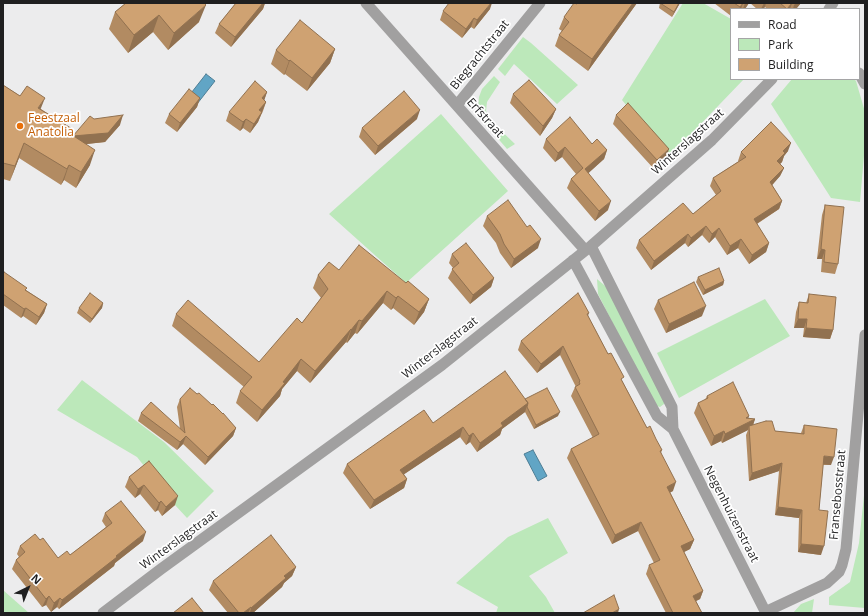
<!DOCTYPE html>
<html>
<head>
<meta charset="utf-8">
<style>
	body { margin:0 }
	#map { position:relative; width:868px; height:616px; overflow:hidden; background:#ececed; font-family:"Open Sans",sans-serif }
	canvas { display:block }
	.frame { position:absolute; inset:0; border:4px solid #1f1f20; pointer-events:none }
	.legend { position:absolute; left:730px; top:8px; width:130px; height:72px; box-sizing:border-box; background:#fff; border:1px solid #a5a5a6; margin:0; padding:5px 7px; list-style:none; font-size:12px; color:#1f1f20 }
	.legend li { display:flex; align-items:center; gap:8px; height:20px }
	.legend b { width:20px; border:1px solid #a5a5a6 }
	.north { position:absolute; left:8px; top:568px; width:40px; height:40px; -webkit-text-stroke:3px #fff; paint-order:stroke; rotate:43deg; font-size:11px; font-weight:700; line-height:16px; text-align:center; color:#1f1f20 }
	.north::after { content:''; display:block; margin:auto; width:14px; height:18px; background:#1f1f20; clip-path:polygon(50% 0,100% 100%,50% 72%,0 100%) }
</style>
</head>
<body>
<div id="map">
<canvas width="868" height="616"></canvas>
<div class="frame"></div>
<ul class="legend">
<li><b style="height:5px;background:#a1a0a0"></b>Road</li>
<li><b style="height:11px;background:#bce8ba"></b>Park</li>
<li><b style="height:11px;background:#cfa272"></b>Building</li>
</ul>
<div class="north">N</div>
</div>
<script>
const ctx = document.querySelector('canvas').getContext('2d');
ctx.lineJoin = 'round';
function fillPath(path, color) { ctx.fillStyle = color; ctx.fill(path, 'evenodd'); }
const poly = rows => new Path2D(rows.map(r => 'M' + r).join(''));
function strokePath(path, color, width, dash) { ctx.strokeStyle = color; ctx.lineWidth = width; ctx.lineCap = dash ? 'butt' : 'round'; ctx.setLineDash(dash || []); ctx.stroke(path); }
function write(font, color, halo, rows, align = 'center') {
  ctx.font = font + ' "Open Sans",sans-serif'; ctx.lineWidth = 3.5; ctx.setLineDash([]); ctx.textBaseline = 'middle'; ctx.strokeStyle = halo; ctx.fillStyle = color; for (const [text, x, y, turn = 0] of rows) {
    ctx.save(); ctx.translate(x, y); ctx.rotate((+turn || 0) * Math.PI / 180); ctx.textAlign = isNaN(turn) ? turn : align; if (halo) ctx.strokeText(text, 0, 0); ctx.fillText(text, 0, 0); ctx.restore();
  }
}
fillPath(poly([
	[683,3,703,3,731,19,731,79,744,79,669,157,622,100],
	[523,37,531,43,578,85,557,104,514,64,505,76,498,69],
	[494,76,500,82,487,102,486,111,491,121,515,144,507,149,483,121,478,109,479,97,482,89],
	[792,79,854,79,856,81,865,112,865,144,860,202,831,198,771,104],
	[441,114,508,191,406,283,329,214],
	[597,279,610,290,664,400,664,404,660,407,654,405,598,294],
	[765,299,790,336,679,398,657,353],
	[82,380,164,442,214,491,187,518,175,505,137,457,57,410],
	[865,486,865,608,829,605,829,597,850,582,859,543],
	[548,518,568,553,529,576,546,597,555,613,496,613,498,607,456,583,508,537],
	[3,590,29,613,3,613],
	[814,599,812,613,793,613,801,604]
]), '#bce8ba');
const water = poly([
	[206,74,215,81,197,104,188,97,206,74],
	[533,450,547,476,538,481,524,454,533,450]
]);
fillPath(water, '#61a5c5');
strokePath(water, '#4d7d94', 1);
strokePath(poly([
	[366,3,585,250],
	[829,9,833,3],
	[859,73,865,84],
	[457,105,540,3],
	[591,246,672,407,673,429,766,613],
	[573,260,657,416,673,429],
	[765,612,827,583,839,572,842,565,846,549,865,335],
	[103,613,161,569,442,365,591,246,712,140,772,79]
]), '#a1a0a0', 11);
fillPath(poly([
	[126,3,199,22,168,50,153,32,128,53,109,29,115,12],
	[236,3,265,3,263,9,231,47,215,33,219,24],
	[637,3,588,71,555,46,559,35,562,31,559,29,564,17,577,4],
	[660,3,680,3,672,17,659,8],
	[714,3,749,3,745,9,731,9,731,16],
	[750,3,801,3,796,9,767,9,765,7,763,9,757,9],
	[490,9,474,29,471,27,462,38,440,20,443,11],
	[335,49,330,63,307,91,285,74,284,75,271,64,276,50],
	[3,85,74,130,72,135,73,136,94,119,120,125,105,142,86,144,90,165,76,188,64,180,61,185,19,158,10,181,3,179],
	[267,92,264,100,266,102,263,111,262,113,258,122,250,133,243,128,240,131,226,121,229,112],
	[513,94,556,109,552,118,540,136,510,103],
	[200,98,197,107,177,132,165,123,169,114],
	[616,115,666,159,654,169,613,124],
	[417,119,375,155,359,137,362,128],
	[546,139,592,144,607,150,604,159,588,173,608,210,595,221,567,188,571,179,576,174,562,157,555,162,543,148],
	[788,151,784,156,782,162,780,164,784,168,780,176,772,185,782,201,779,209,757,224,769,243,766,252,749,264,738,248,727,255,715,237,709,243,702,235,688,247,685,243,651,270,636,248,639,240,693,214,716,195,710,186,713,178,739,161,738,161,741,152],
	[825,205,838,264,835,274,821,272,822,259,817,259,822,215],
	[487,216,527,227,538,248,511,268,500,253,496,243,483,226],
	[452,254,494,278,491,287,470,304,448,278,453,268,449,263],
	[339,270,406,283,429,299,424,312,414,325,393,308,391,310,383,303,357,334,355,333,347,343,346,342,310,383,297,371,282,389,280,396,257,422,236,403,240,391,244,387,172,326,176,314,259,362,302,323,321,298,313,288,318,275],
	[3,273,26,290,47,304,44,313,36,325,23,316,21,318,3,305],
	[698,277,724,281,723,285,703,295,696,282],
	[809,294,833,330,830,339,803,337,804,328,794,328,796,312,799,302,806,303],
	[658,300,702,316,666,333,654,309],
	[103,303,102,308,90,323,77,313,79,308],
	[589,313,588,316,647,428,662,450,661,453,673,491,670,492,694,540,690,549,684,552,703,591,700,599,696,601,702,613,666,613,646,574,649,565,654,563,638,531,612,544,567,458,571,449,593,438,571,396,575,387,576,387,560,355,537,373,518,350,521,341],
	[197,394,236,428,233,436,205,465,183,444,177,450,138,421,141,413,180,429,177,407,180,399],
	[707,396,749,416,748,418,755,419,753,425,775,431,801,433,804,425,831,465,823,465,819,510,821,555,798,552,799,518,775,515,779,471,749,481,746,435,748,430,722,443,721,441,711,446,694,413,698,403,705,400],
	[525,399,558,416,534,429,525,412,502,429,500,435,477,452,470,442,466,445,460,437,404,474,407,479,404,488,370,509,343,473,347,464,433,423],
	[149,461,175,505,162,516,158,510,155,512,140,494,135,498,125,487,129,477],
	[105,513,143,541,115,563,114,566,59,609,57,607,51,612,46,605,42,607,12,569,16,560,19,557,17,554,20,546,40,540,58,558,70,555,106,527,102,521],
	[296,567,292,576,284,583,282,587,253,613,228,613,209,590,213,581]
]), '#b28b62');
fillPath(poly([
	[263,3,265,3,263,9,231,47,235,37],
	[491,3,492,3,490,9,474,29,477,20],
	[633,3,637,3,588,71,592,59],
	[679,3,680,3,672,17,674,12],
	[743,3,741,9,739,9,740,7],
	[745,3,749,3,745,9,743,9],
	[764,3,766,3,765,7,763,9,761,9],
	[792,3,790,9,787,9],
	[796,3,801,3,796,9,793,9,794,5],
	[206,5,199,22,168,50,174,33],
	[159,15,153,32,128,53,134,35],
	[474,18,471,27,462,38,466,29],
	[335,49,330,63,307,91,312,78],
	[290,60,285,74,284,75,289,61],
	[267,92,264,101,262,98],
	[45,98,39,113,38,108],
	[200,98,197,107,177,132,180,123],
	[266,102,258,122,250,133,259,110],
	[556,109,552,118,540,136,543,126],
	[420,110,417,119,375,155,378,146],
	[123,115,120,125,105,142,69,146,73,136],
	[246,119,243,128,240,131,243,122],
	[74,130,68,146,66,131],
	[24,143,19,158,10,181,15,166],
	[791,143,788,151,784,156,782,162,774,170,777,161,783,151],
	[565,147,562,157,555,162,558,153],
	[669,149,666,159,654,169,657,160],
	[95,150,90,165,76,188,81,172],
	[607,150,604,159,582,179,585,169],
	[69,165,64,180,61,185,67,169],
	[784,168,780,176,767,191,770,182],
	[611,201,608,210,595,221,599,211],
	[782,201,779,209,750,228,754,219],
	[706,226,702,235,688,247,691,238],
	[719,228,715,237,709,243,712,234],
	[688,234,685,243,651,270,654,261],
	[541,239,538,248,511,268,514,259],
	[741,239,738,248,727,255,730,246],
	[769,243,766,252,749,264,752,255],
	[821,249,825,250,822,259,817,259],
	[494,278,491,287,470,304,473,295],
	[724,281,723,285,703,295,705,290],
	[387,291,383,303,357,334,362,321],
	[398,296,393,308,391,310,396,298],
	[429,299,424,312,414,325,419,312],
	[103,303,102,308,90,323,92,319],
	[47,304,44,313,36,325,39,317],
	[706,306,702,316,666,333,669,324],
	[26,308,23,316,21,318,24,309],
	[798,319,807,319,804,328,794,328],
	[359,320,355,333,347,343,351,330],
	[806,328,833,330,830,339,803,337],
	[351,329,346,342,310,383,315,371],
	[563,346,560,355,537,373,541,364],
	[301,359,297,371,282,389,280,396,257,422,262,410,283,382],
	[528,403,525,412,502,429,500,435,477,452,480,443,501,423],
	[560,412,558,416,534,429,536,425],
	[749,416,746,424,755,419,752,428,749,426,748,430,722,443,725,434,746,418],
	[463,427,460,437,397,479,400,470],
	[236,428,233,436,205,465,208,457],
	[724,431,721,441,711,446,714,436],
	[473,433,470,442,466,445,469,436],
	[186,436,183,444,177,450,180,442],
	[824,456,834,457,831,465,821,464],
	[782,463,779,471,749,481,752,473],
	[407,479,404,488,370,509,374,500],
	[676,482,673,491,664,496,667,487],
	[144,485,140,494,135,498,138,489],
	[178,496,175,505,162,516,166,507],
	[161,501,158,510,155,512,159,503],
	[778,507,802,510,799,518,775,515],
	[641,522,638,531,612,544,615,535],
	[146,532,143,541,115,563,114,566,59,609,62,600,116,556],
	[694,540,690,549,678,555,681,546],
	[801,544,824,546,821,555,798,552],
	[296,567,292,576,284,583,282,587,253,613,250,613,251,608,284,576],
	[703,591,700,599,690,604,693,596],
	[49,596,46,605,42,607,46,599],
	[60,598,57,607,51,612,54,603],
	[251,607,248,613,243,613],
	[619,609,618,613,612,613]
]), '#917150');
const building = poly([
	[126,3,204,3,206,5,174,33,159,15,134,35,115,12,126,3],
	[236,3,263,3,235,37,219,24,236,3],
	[449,3,491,3,477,20,474,18,466,29,443,11,449,3],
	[574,3,577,4,578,3,633,3,592,59,559,35,569,22,564,17,574,3],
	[660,3,679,3,674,12,660,3],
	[734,3,743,3,740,7,734,3],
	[780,3,792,3,787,9,780,3],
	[300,20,335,49,312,78,290,60,289,61,276,50,300,20],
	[529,80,556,109,543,126,513,94,529,80],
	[255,81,267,92,262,98,266,102,259,110,262,112,254,124,246,119,243,122,229,112,255,81],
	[3,85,20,96,27,86,45,98,38,108,74,130,66,131,95,150,81,172,69,165,67,169,24,143,15,166,3,163,3,85],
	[189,89,200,98,180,123,169,114,189,89],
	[404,91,420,110,378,146,362,128,404,91],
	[628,103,669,149,657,160,616,115,628,103],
	[123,115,108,133,73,136,90,116,94,119,123,115],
	[570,117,592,144,597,139,607,150,585,169,611,201,599,211,571,179,583,168,565,147,558,153,546,139,570,117],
	[771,122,791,143,783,151,785,153,777,161,784,168,770,182,782,201,754,219,769,243,752,255,741,239,730,246,719,228,712,234,706,226,691,238,688,234,654,261,639,240,683,203,693,214,721,191,713,178,746,157,741,152,771,122],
	[508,200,527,227,530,225,541,239,514,259,504,244,500,234,487,216,508,200],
	[825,205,844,207,838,264,824,262,825,250,821,249,825,205],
	[466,243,494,278,473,295,452,269,459,263,452,254,466,243],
	[359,245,406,283,408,281,429,299,419,312,398,296,396,298,387,291,362,321,359,320,351,330,351,329,315,371,301,359,283,382,285,383,262,410,240,391,252,377,176,314,188,300,259,362,297,318,302,323,328,289,318,275,329,262,339,270,359,245],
	[719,268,724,281,705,290,698,277,719,268],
	[4,272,27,288,25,290,47,304,39,317,26,308,24,309,3,294,3,273,4,272],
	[694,282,706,306,669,324,658,300,694,282],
	[90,293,103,303,92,319,79,308,90,293],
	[578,293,589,313,587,314,608,354,611,353,624,377,621,379,647,428,650,426,656,439,662,450,660,451,676,482,667,487,694,540,681,546,703,591,693,596,702,613,673,613,649,565,660,560,641,522,615,535,571,449,599,434,575,387,580,384,579,382,580,381,563,346,541,364,521,341,578,293],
	[809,294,836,297,833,330,806,328,807,319,798,319,799,302,808,303,809,294],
	[505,371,528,403,501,423,503,426,480,443,473,433,469,436,463,427,400,470,407,479,374,500,347,464,424,410,433,423,505,371],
	[733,382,749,416,746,418,755,419,725,434,724,431,714,436,698,403,708,398,707,396,733,382],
	[190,388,197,394,199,393,212,405,213,404,223,414,223,413,236,428,208,457,186,436,180,442,141,413,151,402,185,433,180,399,190,388],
	[547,388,560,412,536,425,527,407,528,403,525,399,547,388],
	[766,421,772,421,775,431,804,434,804,425,837,429,834,457,824,456,819,510,828,511,824,546,801,544,802,510,778,507,782,463,752,473,749,426,766,421],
	[149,461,178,496,166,507,161,501,159,503,144,485,138,489,129,477,149,461],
	[121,501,146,532,116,556,117,557,62,600,60,598,54,603,49,596,46,599,16,560,25,552,20,546,35,534,40,540,43,538,58,558,67,551,70,555,112,523,105,513,121,501],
	[271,535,296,567,284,576,286,578,251,608,251,607,243,613,239,613,213,581,271,535],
	[614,595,619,609,612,613,583,613,614,595],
	[192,598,204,613,173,613,192,598]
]);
fillPath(building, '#cfa272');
strokePath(building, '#917150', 1);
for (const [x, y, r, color] of [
	[20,126,4,"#e8710a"]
]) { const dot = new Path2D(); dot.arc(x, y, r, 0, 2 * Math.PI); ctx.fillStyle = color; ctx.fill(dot); strokePath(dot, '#fff', 1.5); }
write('12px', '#1f1f20', '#fff', [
	["Biegrachtstraat",480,55,-51],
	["Erfstraat",485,118,48],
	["Winterslagstraat",688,142,-42],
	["Winterslagstraat",440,348,-38],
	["Fransebosstraat",838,495,-85],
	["Negenhuizenstraat",731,514,63],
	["Winterslagstraat",179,540,-36]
]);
write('12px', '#c56008', '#fff', [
	["Feestzaal",28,119],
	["Anatolia",28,133]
], 'left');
</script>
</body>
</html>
